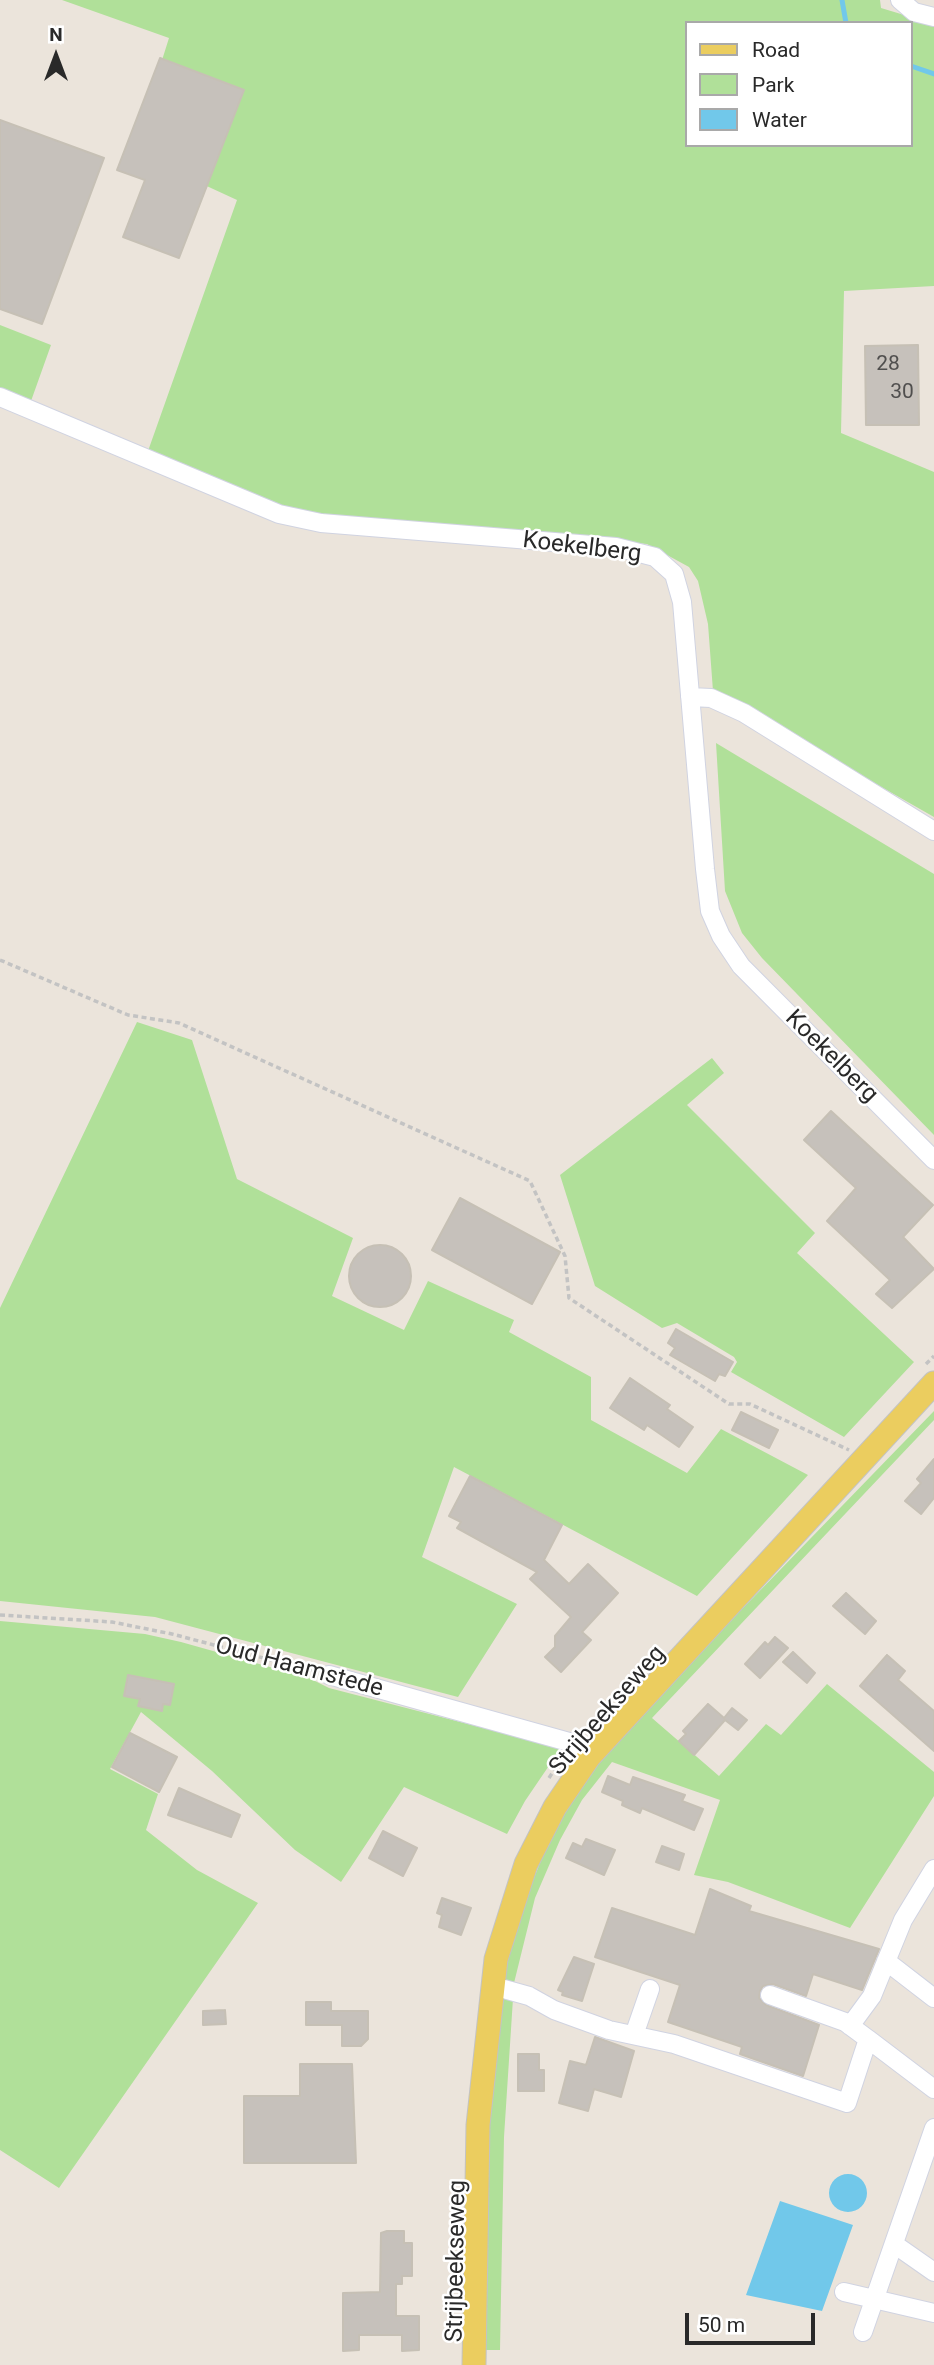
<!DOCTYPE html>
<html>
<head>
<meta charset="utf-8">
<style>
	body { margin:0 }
	#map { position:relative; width:934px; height:2365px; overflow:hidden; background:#ebe4db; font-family:Roboto,sans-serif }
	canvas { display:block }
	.legend { position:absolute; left:685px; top:21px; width:228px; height:126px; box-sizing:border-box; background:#fff; border:2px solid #a9a9a9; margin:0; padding:9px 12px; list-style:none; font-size:21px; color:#292929 }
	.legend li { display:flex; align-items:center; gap:14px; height:35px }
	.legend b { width:35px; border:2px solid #a9a9a9 }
	.north { position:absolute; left:21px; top:21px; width:70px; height:70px; -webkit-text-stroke:5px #fff; paint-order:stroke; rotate:0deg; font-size:19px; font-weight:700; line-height:28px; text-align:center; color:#292929 }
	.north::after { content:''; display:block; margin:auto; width:24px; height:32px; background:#292929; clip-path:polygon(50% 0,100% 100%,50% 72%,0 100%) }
	.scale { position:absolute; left:685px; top:2313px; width:130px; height:32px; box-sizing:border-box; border:4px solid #292929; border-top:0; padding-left:9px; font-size:21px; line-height:24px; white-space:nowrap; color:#292929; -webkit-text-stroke:5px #fff; paint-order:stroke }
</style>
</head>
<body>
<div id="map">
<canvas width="934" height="2365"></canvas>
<ul class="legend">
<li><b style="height:9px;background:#ebcd5f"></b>Road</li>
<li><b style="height:19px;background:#b0e099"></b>Park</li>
<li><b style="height:19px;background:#71c8ea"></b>Water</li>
</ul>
<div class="north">N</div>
<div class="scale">50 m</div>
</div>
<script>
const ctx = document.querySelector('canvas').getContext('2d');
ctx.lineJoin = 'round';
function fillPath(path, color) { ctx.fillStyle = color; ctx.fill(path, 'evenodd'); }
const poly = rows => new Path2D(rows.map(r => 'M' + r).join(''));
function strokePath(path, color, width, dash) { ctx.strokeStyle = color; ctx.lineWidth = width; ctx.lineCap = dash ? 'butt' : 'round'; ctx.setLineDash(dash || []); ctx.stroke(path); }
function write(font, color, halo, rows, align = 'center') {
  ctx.font = font + ' Roboto,sans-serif'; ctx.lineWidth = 5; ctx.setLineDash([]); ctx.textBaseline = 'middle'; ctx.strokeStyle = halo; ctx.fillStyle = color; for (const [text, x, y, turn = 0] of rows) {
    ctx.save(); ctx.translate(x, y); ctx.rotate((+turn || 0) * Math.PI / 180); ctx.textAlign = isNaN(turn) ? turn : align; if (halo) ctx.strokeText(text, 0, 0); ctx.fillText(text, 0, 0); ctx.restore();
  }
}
fillPath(poly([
	[62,0,880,0,881,8,934,24,934,286,844,291,841,433,934,472,934,817,713,691,708,624,698,581,689,567,647,544,299,514,148,451,237,200,133,152,169,38],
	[687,23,911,23,911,145,687,145],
	[0,325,51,345,31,401,0,388],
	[716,743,934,874,934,1135,762,958,742,933,725,891],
	[137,1022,192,1040,237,1179,353,1238,332,1296,404,1330,428,1281,514,1320,509,1332,591,1377,591,1420,687,1473,721,1429,808,1475,697,1596,454,1467,422,1557,517,1604,458,1697,155,1617,0,1601,0,1308],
	[712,1058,724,1073,687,1105,815,1233,797,1253,914,1362,844,1437,731,1372,737,1362,734,1357,677,1323,662,1328,595,1286,560,1175],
	[934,1411,934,1420,652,1718,719,1776,766,1724,781,1735,827,1684,934,1772,934,1796,850,1928,728,1882,694,1875,720,1800,612,1762,582,1800,560,1840,535,1898,514,1983,504,2137,500,2350,485,2350,490,2111,507,1958,523,1905,551,1836,571,1796,622,1733],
	[0,1621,145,1634,181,1642,309,1678,329,1688,561,1748,525,1801,507,1834,404,1787,341,1882,295,1850,212,1771,141,1712,110,1769,158,1794,146,1830,197,1870,258,1903,59,2188,0,2150]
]), '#b0e099');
fillPath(poly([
	'829 2193a19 19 0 1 1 38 0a19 19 0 1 1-38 0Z',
	[780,2201,853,2225,822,2311,746,2295]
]), '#71c8ea');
strokePath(poly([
	[842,0,846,23],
	[911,66,934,74]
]), '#71c8ea', 5);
const building = poly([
	[160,58,244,90,179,258,123,237,145,180,117,170,160,58],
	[0,120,104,158,42,324,0,309,0,120],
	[918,345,919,425,866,425,865,346,918,345],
	[831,1111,933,1205,903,1237,934,1269,892,1308,876,1294,890,1280,827,1221,856,1188,804,1140,831,1111],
	[460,1198,560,1252,532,1304,432,1250,460,1198],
	'349 1276a31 31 0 1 1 62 0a31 31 0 1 1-62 0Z',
	[676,1329,733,1362,725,1376,719,1374,715,1381,670,1355,675,1348,668,1343,676,1329],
	[630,1378,670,1405,667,1409,693,1427,679,1447,647,1425,644,1430,610,1408,630,1378],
	[741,1412,778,1430,769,1448,732,1430,741,1412],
	[934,1459,934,1498,921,1514,905,1501,921,1483,917,1479,934,1459],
	[470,1476,562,1525,544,1560,569,1584,588,1564,618,1593,582,1632,591,1640,561,1672,545,1657,555,1647,555,1636,571,1617,530,1579,537,1572,457,1528,461,1522,449,1516,470,1476],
	[846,1593,876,1621,865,1634,833,1606,846,1593],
	[775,1637,788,1648,760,1678,745,1664,765,1642,768,1645,775,1637],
	[793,1652,815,1673,807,1683,783,1662,793,1652],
	[887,1655,905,1671,898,1680,934,1711,934,1751,860,1686,887,1655],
	[128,1675,174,1684,170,1705,163,1704,162,1711,138,1706,140,1699,124,1696,128,1675],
	[708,1704,724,1718,732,1708,747,1720,738,1730,725,1720,694,1755,679,1741,686,1734,683,1731,708,1704],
	[130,1733,177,1757,159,1792,112,1767,130,1733],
	[608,1776,630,1785,633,1777,685,1795,682,1801,703,1809,694,1830,642,1808,640,1813,622,1805,623,1801,602,1792,608,1776],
	[179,1788,240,1815,231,1837,168,1815,179,1788],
	[383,1831,417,1848,403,1876,369,1858,383,1831],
	[586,1839,615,1850,604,1875,566,1858,573,1843,582,1847,586,1839],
	[662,1846,684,1854,679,1870,656,1862,662,1846],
	[710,1889,751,1906,749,1911,879,1949,862,1990,813,1974,806,1996,773,1984,763,1986,760,1991,759,1998,766,2005,819,2025,803,2076,740,2054,742,2047,668,2022,680,1985,595,1957,612,1908,695,1935,710,1889],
	[442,1898,471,1908,461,1935,439,1927,442,1915,437,1913,442,1898],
	[574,1957,594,1964,582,2001,562,1995,563,1992,558,1990,574,1957],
	[306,2002,331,2002,331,2011,368,2011,368,2039,361,2046,342,2046,342,2025,306,2025,306,2002],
	[225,2010,226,2024,203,2025,203,2011,225,2010],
	[595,2037,634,2051,621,2097,594,2089,588,2111,559,2103,570,2061,586,2065,595,2037],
	[518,2054,539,2054,539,2070,544,2070,544,2091,518,2091,518,2054],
	[300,2064,352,2064,356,2163,244,2163,244,2096,300,2096,300,2064],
	[387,2231,404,2231,404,2243,412,2243,412,2276,402,2276,402,2284,396,2284,396,2316,419,2316,419,2350,402,2351,402,2335,359,2335,359,2350,343,2351,343,2293,380,2292,381,2233,387,2231]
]);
fillPath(building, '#c6c1bb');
strokePath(building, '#c6c0b5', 2);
const minor = poly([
	[900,0,914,12,934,17],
	[0,397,279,514,321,523,616,547,655,557,674,574,682,602,705,869,710,911,721,936,741,966,934,1160],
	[690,697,711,698,744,713,934,831],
	[329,1675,576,1744,589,1757],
	[886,1961,934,1998],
	[493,1986,529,1996,554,2010,609,2030,674,2044,847,2103,868,2039,845,2022,770,1995],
	[850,2026,872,1996,903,1920,934,1869],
	[634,2035,650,1989],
	[868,2039,934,2089],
	[894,2244,934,2272],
	[844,2292,934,2313],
	[863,2332,934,2128]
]);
const major = poly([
	[474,2365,478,2125,496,1959,526,1864,555,1807,589,1757,934,1383]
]);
strokePath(minor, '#d0d3e1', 20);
strokePath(major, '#c3c3c3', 25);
strokePath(poly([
	[0,960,128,1015,179,1023,530,1181,565,1256,569,1298,729,1404,750,1404,849,1450],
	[926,1364,934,1356],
	[0,1615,112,1622,172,1634,313,1671],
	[549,1778,560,1761]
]), '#c3c3c3', 3.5, [5, 3.5]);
strokePath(minor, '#fff', 18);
strokePath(major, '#ebcd5f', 23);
write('21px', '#504f4e', null, [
	["28",888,365],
	["30",902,393]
]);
write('24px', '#292929', '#fff', [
	["Koekelberg",582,548,7],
	["Koekelberg",831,1057,45],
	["Oud Haamstede",299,1668,15],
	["Strijbeekseweg",608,1711,-49],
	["Strijbeekseweg",457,2261,-89]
]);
</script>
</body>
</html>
